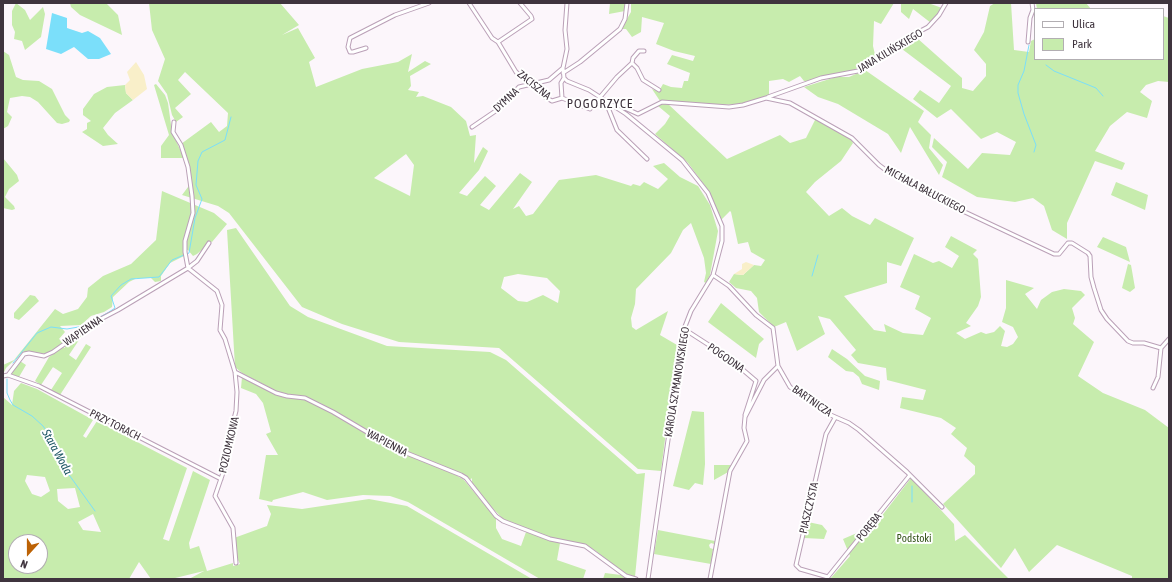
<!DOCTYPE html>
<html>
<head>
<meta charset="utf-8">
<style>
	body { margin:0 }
	#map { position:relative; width:1172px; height:582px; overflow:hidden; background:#fcf6fb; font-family:"Asap Condensed",sans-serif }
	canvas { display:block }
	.frame { position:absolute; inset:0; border:4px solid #3f343e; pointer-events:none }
	.legend { position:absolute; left:1034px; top:8px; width:130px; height:52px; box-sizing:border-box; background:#fff; border:1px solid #b2aeb2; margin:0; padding:5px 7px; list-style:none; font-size:12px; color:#3f343e }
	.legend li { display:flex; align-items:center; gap:8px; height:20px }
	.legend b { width:20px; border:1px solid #b2aeb2 }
	.north { position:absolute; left:8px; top:534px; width:40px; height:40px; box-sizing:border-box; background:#fff; border:1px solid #b2aeb2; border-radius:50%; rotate:201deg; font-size:11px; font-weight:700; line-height:16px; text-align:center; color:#3f343e }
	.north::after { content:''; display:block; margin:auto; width:14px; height:18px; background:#bc6205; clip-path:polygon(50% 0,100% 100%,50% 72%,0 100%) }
</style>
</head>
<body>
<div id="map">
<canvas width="1172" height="582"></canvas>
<div class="frame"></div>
<ul class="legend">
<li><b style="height:5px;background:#fff"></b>Ulica</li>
<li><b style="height:11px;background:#c7ecad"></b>Park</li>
</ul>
<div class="north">N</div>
</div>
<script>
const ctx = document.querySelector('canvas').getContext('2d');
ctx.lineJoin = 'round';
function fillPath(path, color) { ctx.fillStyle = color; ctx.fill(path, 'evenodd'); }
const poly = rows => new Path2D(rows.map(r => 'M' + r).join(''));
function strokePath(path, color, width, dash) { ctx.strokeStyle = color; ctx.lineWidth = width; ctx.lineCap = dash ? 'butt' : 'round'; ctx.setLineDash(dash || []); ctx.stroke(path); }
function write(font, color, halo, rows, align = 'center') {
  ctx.font = font + ' "Asap Condensed",sans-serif'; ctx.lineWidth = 4; ctx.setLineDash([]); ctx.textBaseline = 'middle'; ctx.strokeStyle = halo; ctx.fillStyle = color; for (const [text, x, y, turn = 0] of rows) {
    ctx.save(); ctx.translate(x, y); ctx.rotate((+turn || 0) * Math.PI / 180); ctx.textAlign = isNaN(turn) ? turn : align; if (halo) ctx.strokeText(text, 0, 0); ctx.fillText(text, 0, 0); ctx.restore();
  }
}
fillPath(poly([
	[16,3,25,10,30,20,43,7,45,14,41,37,25,50,22,41,14,39,15,32,12,25,12,11],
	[70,3,106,3,118,15,122,35,80,15,71,7],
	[149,3,280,3,299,25,282,35,298,28,315,58,309,62,316,87,362,69,398,62,412,54,408,72,425,61,431,64,410,76,411,86,408,90,419,92,416,97,423,96,451,107,466,121,470,136,476,135,474,163,483,147,488,151,479,170,459,193,467,196,485,176,496,186,480,205,489,210,520,173,532,182,513,209,519,206,526,216,533,214,559,180,596,175,631,186,633,184,640,186,644,182,658,189,668,179,653,166,664,163,680,177,698,186,710,205,718,231,710,275,706,283,704,282,706,273,704,258,691,223,683,230,671,253,636,289,635,304,631,318,632,327,636,330,668,311,660,335,677,345,661,471,638,469,499,348,399,342,342,324,302,307,229,213,218,206,182,195,191,183,181,144,211,122,219,132,227,126,228,113,185,72,178,80,191,94,175,108,183,117,176,122,172,115,167,94,158,81,165,59,152,30],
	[406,154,414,165,410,196,374,178],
	[518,274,547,278,560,291,558,303,543,295,527,302,518,301,501,288,504,277],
	[610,3,625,3,625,11,609,14],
	[631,3,894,3,881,24,874,21,873,46,876,59,845,74,829,75,808,81,804,81,800,76,789,82,783,79,769,81,769,96,743,104,722,105,660,101,652,89,659,91,663,84,671,87,682,88,684,81,688,81,690,73,667,64,672,55,693,61,695,56,674,51,656,44,664,23,642,17,641,32,632,37,626,29,621,29,631,12],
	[901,3,928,3,942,8,931,23,913,9,909,19,901,12],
	[995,3,1011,3,1014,50,1029,52,1031,41,1035,39,1035,59,1163,59,1163,16,1169,18,1169,82,1158,81,1146,85,1140,92,1152,101,1147,118,1127,112,1110,126,1095,151,1125,163,1122,170,1095,161,1067,223,1067,239,1052,230,1044,206,1033,198,1015,202,977,197,942,177,947,162,932,147,934,138,968,169,982,153,1010,155,1016,142,997,132,981,139,951,109,937,118,913,99,920,90,939,103,951,86,898,46,917,38,962,78,962,88,973,91,986,76,986,64,974,50,984,32,990,6],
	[1036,3,1086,3,1091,9,1037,9],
	[3,51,9,55,16,77,23,80,39,81,52,89,65,115,70,120,69,122,62,124,57,123,38,102,30,97,22,96,10,98,7,112,12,117,8,126,3,129],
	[865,70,924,111,918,122,931,135,929,148,943,165,939,175,910,127,901,153,888,134,838,104,818,97,804,87,836,77,849,77],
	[156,84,165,95,168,103,172,132,184,158,161,158,161,146,169,135,154,85],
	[125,85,126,93,133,100,115,113,103,128,108,135,118,144,103,146,82,132,87,129,87,123,91,121,83,115,83,109,94,94,107,87],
	[662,104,668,104,727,159,780,135,790,143,806,138,816,118,850,138,853,143,841,161,815,182,806,192,829,216,842,208,852,216,870,225,875,218,914,238,901,266,887,262,887,283,844,296,874,330,886,332,884,324,903,333,923,335,931,318,915,309,920,296,900,287,914,254,933,263,939,261,952,268,959,256,945,247,951,236,977,250,973,254,978,259,981,297,978,306,966,323,971,326,956,333,965,339,981,332,986,334,994,332,1000,326,1005,331,1001,346,1007,347,1013,344,1018,337,1013,327,1002,322,1006,308,1006,280,1034,288,1025,294,1037,309,1041,300,1052,292,1064,289,1081,291,1085,295,1072,308,1075,318,1073,324,1094,342,1078,376,1103,393,1145,410,1169,428,1169,579,1132,579,1132,576,1057,545,1029,572,1015,548,1001,568,943,504,975,474,975,466,964,456,967,448,951,434,956,428,941,418,900,408,902,397,923,400,926,390,887,380,886,368,858,363,851,355,856,350,830,319,818,316,825,334,797,351,786,322,774,327,759,312,757,298,751,291,736,288,729,282,734,274,743,275,754,265,761,266,765,260,751,252,748,242,738,244,731,212,730,211,721,220,705,186,688,163,655,134,665,124,670,116,658,106],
	[3,158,17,175,19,181,9,189,5,197,14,206,15,209,12,210,3,208],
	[1116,182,1148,195,1145,210,1111,195],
	[162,191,214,213,227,224,212,242,208,241,205,247,197,254,193,256,188,250,184,250,184,256,170,263,161,276,161,281,155,282,151,278,137,278,129,282,113,297,112,307,104,312,91,316,81,325,60,326,65,332,59,339,64,343,53,351,47,354,31,352,21,356,24,351,6,368,3,374,3,365,14,360,55,309,63,314,78,309,87,297,88,288,103,276,131,264,156,240],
	[236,228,290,306,308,317,387,346,490,352,506,360,637,474,645,473,635,577,627,575,620,571,596,551,586,545,549,538,504,520,480,495,472,483,472,478,470,480,467,477,394,447,320,403,304,397,286,395,276,391,242,373,235,367,227,230],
	[1103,237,1126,247,1130,262,1097,247],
	[1128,264,1131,265,1135,288,1130,292,1122,288],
	[30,295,35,296,39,301,19,320,14,318,14,313],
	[721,303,764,339,759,344,756,358,708,322],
	[87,328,69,355,76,360,86,344,91,347,60,395,51,390,62,373,53,367,61,355,41,385,35,381,49,357,63,347,65,348,65,345],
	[832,349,847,359,865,376,880,381,879,390,862,384,859,377,853,372,846,371,828,357],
	[20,361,26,365,19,377,10,375],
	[242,377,273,393,287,398,303,399,319,405,393,449,456,475,464,480,496,518,496,528,502,539,521,546,526,532,560,543,557,560,586,570,583,579,540,579,408,502,390,496,363,495,327,500,303,492,273,500,272,502,259,499,266,455,278,455,266,434,271,432,263,403,256,394,241,388],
	[21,383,37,389,93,420,83,436,86,438,97,421,187,468,163,539,169,541,193,471,210,480,189,543,190,549,199,546,207,571,233,563,233,566,240,564,237,558,234,538,267,526,271,514,267,505,302,509,369,499,407,506,532,579,189,579,204,571,171,579,151,579,139,562,129,579,3,579,3,397,12,405,14,391],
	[27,475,45,477,50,491,41,497,32,494,25,481],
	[75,488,80,507,68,509,58,501,57,489],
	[93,514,101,532,83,530,78,522],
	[16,542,40,542,40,566,16,566],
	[692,411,704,412,705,464,703,485,695,483,689,490,673,486],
	[714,465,732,465,730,471,714,480],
	[911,478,954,524,955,541,965,535,1009,579,830,579,850,556,843,539,857,533,864,539],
	[808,522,822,525,827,531,824,539,804,538],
	[658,530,715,541,714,544,711,543,709,545,710,548,713,549,711,564,654,554],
	[605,573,621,575,626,579,603,579]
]), '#c7ecad');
fillPath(poly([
	[136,62,144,75,147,89,133,100,126,93,125,85,130,80,127,72],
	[746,262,754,265,743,275,734,274,742,269,742,264]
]), '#f9efc9');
fillPath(poly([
	[52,13,67,18,67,28,82,33,88,31,100,38,111,54,99,59,88,59,74,47,61,54,46,49]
]), '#7bdffa');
strokePath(poly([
	[1029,45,1024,71,1018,85,1018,93,1024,114,1036,145,1034,152],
	[1046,65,1054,71,1096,88,1103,96],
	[187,254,189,253,195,218,202,199,196,185,198,161,202,152,225,140,231,117],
	[812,276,818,255],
	[13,363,37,333,51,327,67,329,84,326,109,312,115,308,111,296,121,285,131,279,159,277,172,260,184,255],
	[7,379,7,393,10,400,13,405,32,416,43,426,53,440,67,472,95,511],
	[912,486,912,502]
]), '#7bdffa', 1);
const minor = poly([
	[469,3,492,38,498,42],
	[567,3,565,30,567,49,563,68,564,78,567,81,589,90,626,114,682,160,708,193,722,226,722,241,713,275,691,311,684,329,648,579],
	[498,42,516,72,545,97,552,101,562,98,590,109,617,77,632,63,637,68,643,80,659,90],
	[498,42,532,19,531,16,520,3],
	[1028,42,1030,18,1033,10,1032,3],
	[366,48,353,52,350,52,348,47,350,38,395,15,429,3],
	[632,63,633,58,639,51,644,51],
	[563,73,580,62,620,29,625,19,627,3],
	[768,97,821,78,858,71,870,64,892,46,928,27,939,15,946,3],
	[562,98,561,83,564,78],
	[608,102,607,105,617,130,647,159],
	[615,106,618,105,638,114,662,102,729,107,743,105,766,98,790,103,852,138,879,165,887,171,950,205,1054,254,1059,254,1068,243,1072,243,1088,253,1090,256,1091,277,1094,288,1101,310,1107,319,1128,341,1133,343,1144,343,1161,348],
	[174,122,173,132,181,145,188,167,192,196,193,213,185,241,185,252,188,268],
	[472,127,497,110,519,87,549,80,563,68],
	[188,268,217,291,222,305,220,330,225,339,235,372,237,392,236,411,228,442,225,467,215,496,233,528,236,563],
	[713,275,729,286,756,315,773,328,778,366,790,387,826,413,849,423,859,430,907,472,942,507],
	[684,329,729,358,756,381,745,415],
	[235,372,276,393,287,396,305,398,333,412,394,448,461,475,466,478,496,516,503,521,550,539,585,546,626,576,636,579],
	[8,375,39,386,221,479],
	[3,376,8,375,24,354,29,353,44,356,53,352,97,321,118,310,188,268,197,261,209,243],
	[1153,388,1158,377,1161,348,1169,339],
	[828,577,800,569,796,565,826,434,835,418],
	[827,578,910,475],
	[710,579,730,471,747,441,744,428,745,417,764,380,778,366]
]);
strokePath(minor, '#baa0b7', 5);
strokePath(minor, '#fff', 3);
write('11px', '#3f343e', '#fff', [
	["JANA KILIŃSKIEGO",890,51,-31],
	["ZACISZNA",534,85,39],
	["DYMNA",506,100,-43],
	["MICHAŁA BAŁUCKIEGO",925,190,28],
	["WAPIENNA",83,331,-34],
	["POGODNA",726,358,35],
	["KAROLA SZYMANOWSKIEGO",677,382,-81],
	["BARTNICZA",812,401,35],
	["PRZY TORACH",115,425,27],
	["WAPIENNA",387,443,28],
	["POZIOMKOWA",229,445,-77],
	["PIASZCZYSTA",809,508,-77],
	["PORĘBA",869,527,-51]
]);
write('11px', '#335318', '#fff', [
	["Podstoki",914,539]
]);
write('italic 12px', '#1c5563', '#fff', [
	["Stara Woda",57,452,61]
]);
ctx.letterSpacing = '1px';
write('13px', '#3f343e', '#fff', [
	["POGORZYCE",600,104]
]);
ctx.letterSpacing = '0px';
</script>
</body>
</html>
